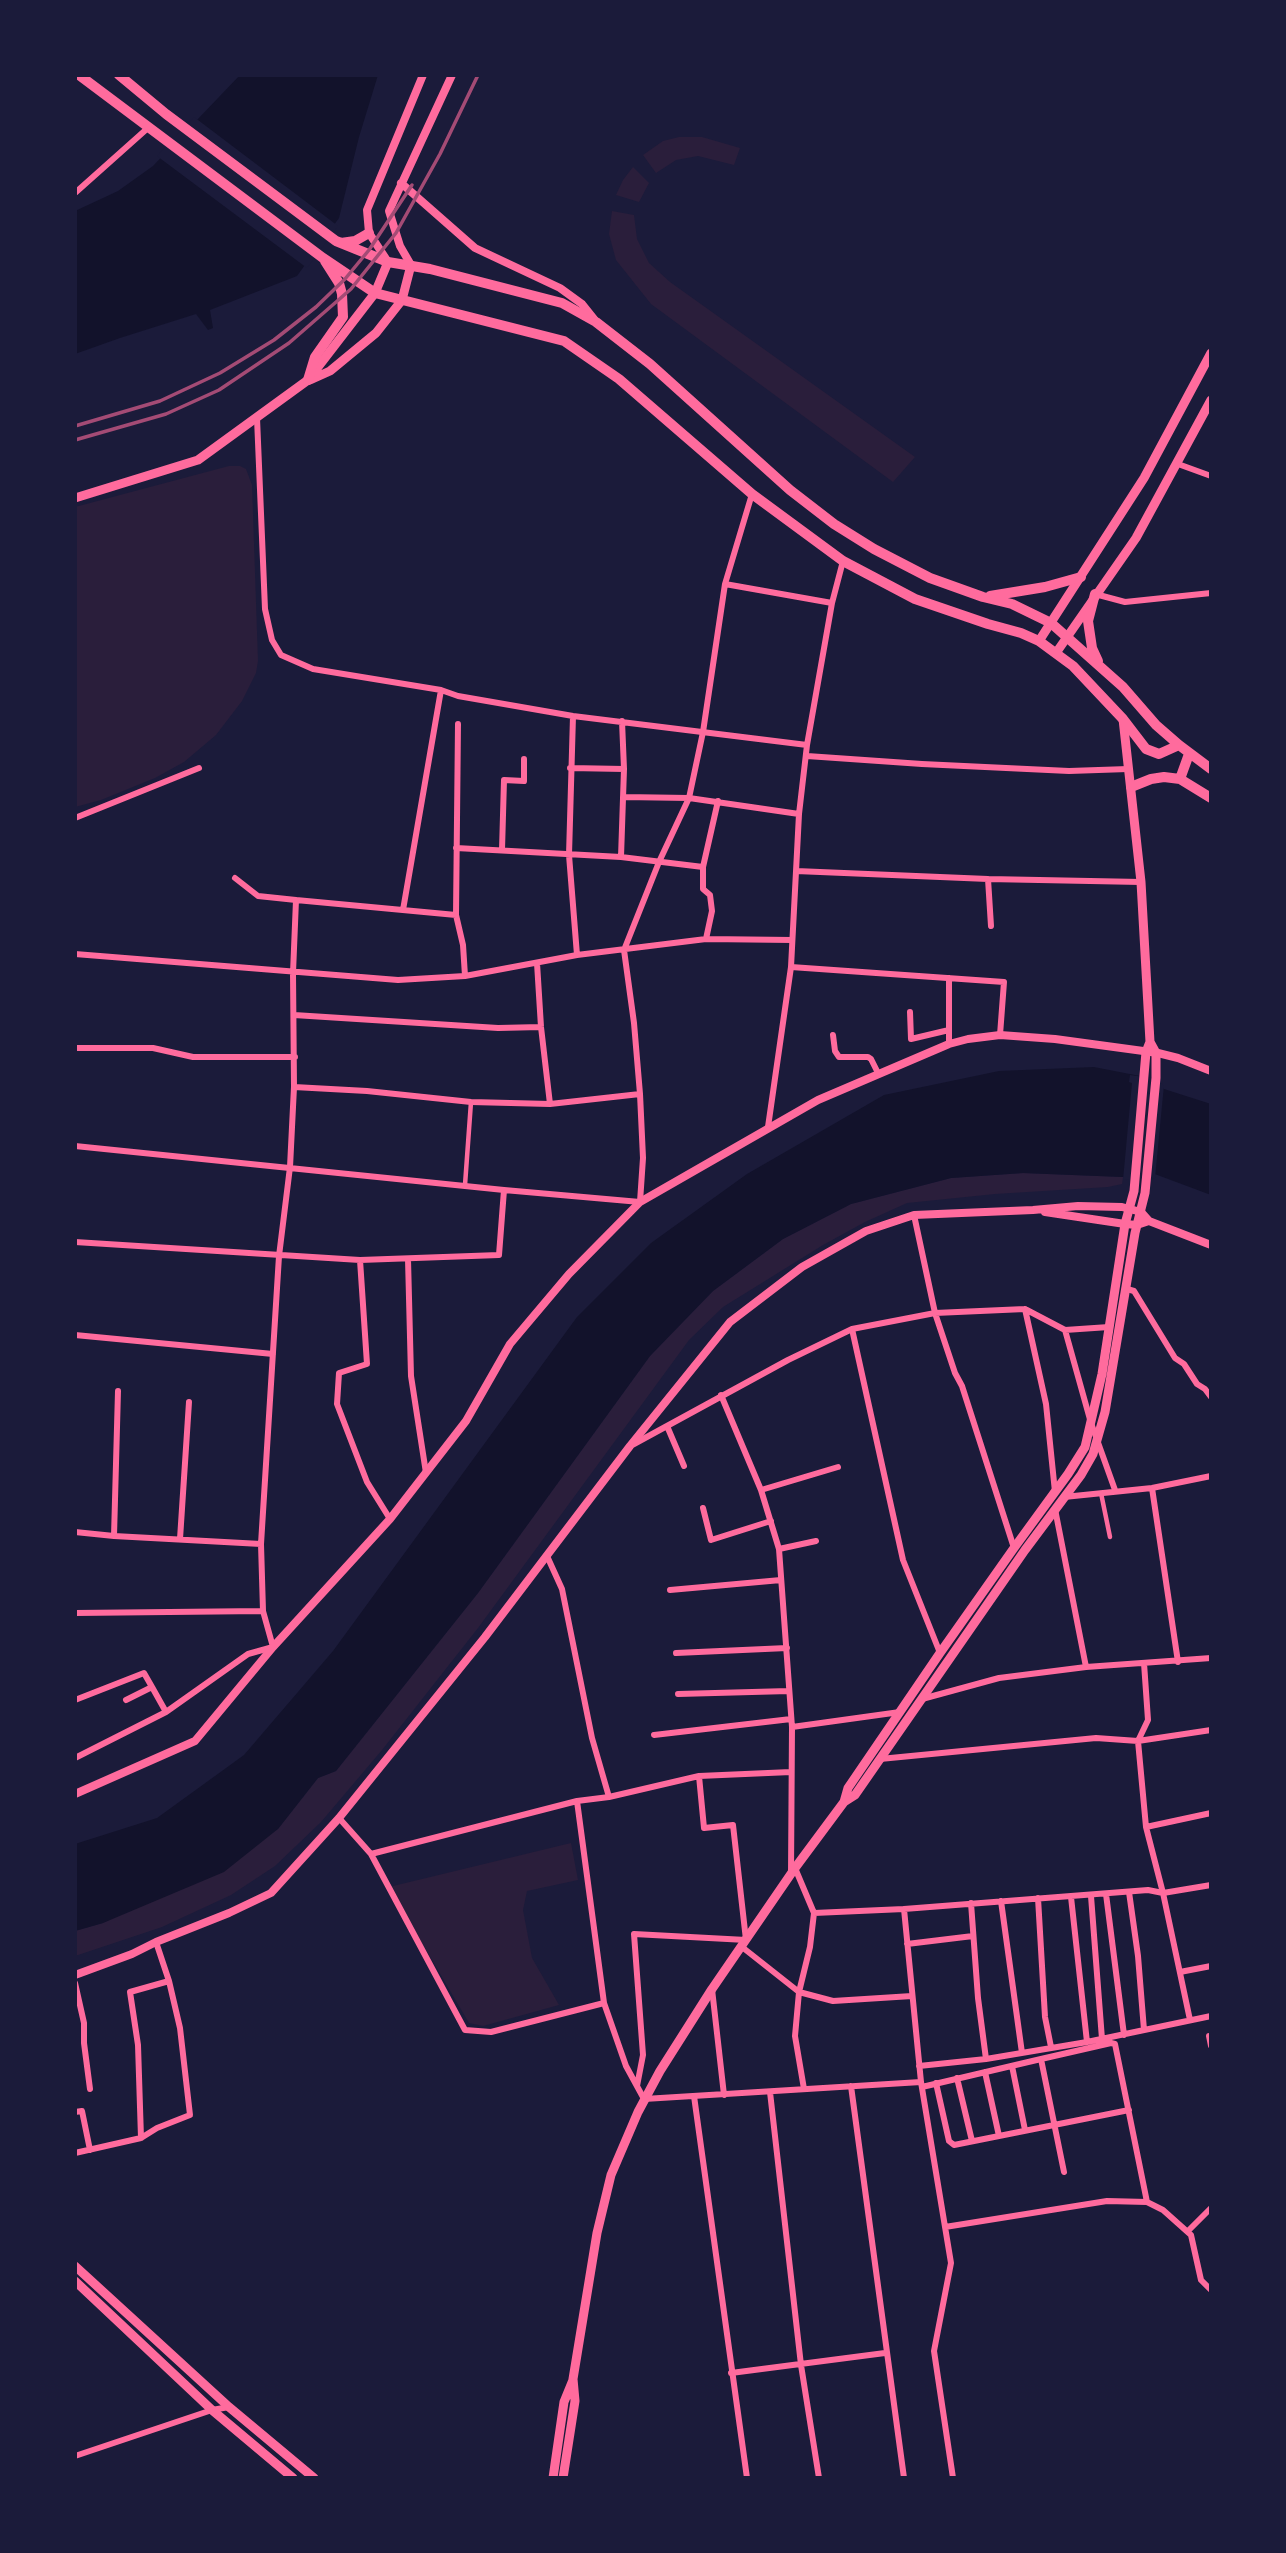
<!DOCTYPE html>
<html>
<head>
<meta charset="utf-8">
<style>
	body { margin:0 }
	#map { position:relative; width:1286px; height:2553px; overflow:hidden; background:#1b1b3a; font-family:Montserrat,sans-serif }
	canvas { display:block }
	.frame { position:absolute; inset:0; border:77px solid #1b1b3a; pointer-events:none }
</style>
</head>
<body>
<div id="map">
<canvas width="1286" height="2553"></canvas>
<div class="frame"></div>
</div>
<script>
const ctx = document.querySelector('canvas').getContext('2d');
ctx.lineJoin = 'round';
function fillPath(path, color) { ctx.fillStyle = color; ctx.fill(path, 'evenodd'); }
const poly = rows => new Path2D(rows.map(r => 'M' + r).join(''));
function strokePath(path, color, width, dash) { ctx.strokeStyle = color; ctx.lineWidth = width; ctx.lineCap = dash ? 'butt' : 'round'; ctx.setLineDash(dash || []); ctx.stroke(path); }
fillPath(poly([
	[679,137,702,137,740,148,734,165,698,156,676,160,656,173,643,155,663,141],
	[633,167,649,183,639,202,616,195,623,180],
	[612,211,634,215,637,239,649,263,670,282,915,457,893,482,651,304,616,260,609,234],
	[229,466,240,466,246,469,252,485,258,661,256,673,242,701,216,735,184,762,155,778,101,800,75,807,75,507],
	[1023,1173,1123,1177,1122,1184,1108,1187,995,1194,907,1203,865,1222,823,1245,723,1307,689,1340,478,1628,382,1750,321,1822,275,1866,231,1895,162,1927,75,1956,75,1931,103,1923,278,1829,318,1778,336,1771,478,1593,650,1356,713,1291,783,1239,851,1204,951,1178],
	[571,1843,578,1880,527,1891,523,1910,532,1958,559,2005,483,2026,469,2023,389,1887]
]), '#2a1e3b');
fillPath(poly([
	[240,75,378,75,359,137,339,218,297,276,210,310,213,328,208,330,196,314,120,338,75,354,75,211,118,191,153,166],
	[1094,1067,1145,1077,1164,1089,1211,1104,1211,1195,1152,1173,1123,1177,1023,1173,951,1178,851,1204,783,1239,713,1291,650,1356,478,1593,336,1771,318,1778,278,1829,224,1872,103,1923,75,1931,75,1844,157,1818,244,1755,333,1651,577,1317,651,1243,747,1174,884,1095,999,1071]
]), '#12122b');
fillPath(poly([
	[194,117,338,226,307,268,157,156],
	[1130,1075,1152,1078,1164,1085,1155,1178,1123,1180,1132,1083,1129,1082]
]), '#1b1b3a');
strokePath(poly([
	[465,1185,471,1102],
	[1101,1493,1110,1537]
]), '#ff6b9d', 4.5);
strokePath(poly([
	[75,193,149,127],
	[257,418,265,609,272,640,281,655,313,669,441,690,458,696,573,716,807,745],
	[1178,464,1211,476],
	[725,584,832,603],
	[1095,594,1125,602,1211,593],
	[573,716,569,855,577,955],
	[458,724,456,915,463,945,465,976],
	[807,756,922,764,1069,771,1128,769],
	[570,768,624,769],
	[623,797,689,798,799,814],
	[75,818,199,768],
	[456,848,621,857,703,867],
	[502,850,504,780,524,781,524,759],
	[621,857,624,769,622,721],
	[796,871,988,879,1141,882],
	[988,879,991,926],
	[296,900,456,915],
	[403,910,441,690],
	[706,939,712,911,710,895,703,889,703,867,718,801],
	[75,954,398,980,465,976,577,955,706,939,792,940],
	[537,963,541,1027,550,1104],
	[791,967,1004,982,1000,1035],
	[910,1012,911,1039,949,1030],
	[294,1015,498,1028,541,1027],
	[833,1035,835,1051,839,1057,868,1057,871,1059,878,1073],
	[949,1044,949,978],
	[75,1048,153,1048,193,1057,295,1057],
	[294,1087,367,1091,471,1102,550,1104,640,1094],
	[768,1127,791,967,799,814,807,745,832,603,843,561],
	[75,1146,504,1190,640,1202,643,1158,640,1094,634,1023,624,950,659,862,689,798,703,732,725,584,752,494],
	[914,1215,935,1313,955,1373,962,1386,1014,1548],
	[75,1242,360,1260,499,1255,504,1190],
	[408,1259,411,1376,426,1473],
	[360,1260,367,1364,339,1373,337,1404,367,1482,390,1519],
	[1127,1289,1134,1291,1175,1358,1184,1364,1197,1384,1205,1389,1211,1397],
	[1025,1309,1046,1404,1055,1492],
	[852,1329,903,1560,940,1653],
	[1065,1330,1109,1327],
	[75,1335,273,1354],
	[721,1395,761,1490,779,1549,792,1727,791,1873],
	[667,1426,684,1466],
	[634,1444,788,1360,852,1329,935,1313,1025,1309,1065,1330,1091,1423,1115,1490],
	[1152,1488,1178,1662],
	[761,1490,838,1467],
	[1064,1497,1152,1488,1211,1476],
	[703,1508,711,1540,771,1521],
	[1055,1509,1086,1667],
	[75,1532,114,1536,261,1544],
	[114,1536,118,1391],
	[180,1539,189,1402],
	[779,1549,816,1541],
	[547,1556,562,1589,592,1738,609,1797],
	[670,1590,781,1580],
	[75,1613,263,1611],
	[676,1653,787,1648],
	[1144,1663,1148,1720,1138,1741,1146,1827,1163,1893,1190,2020],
	[678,1694,789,1691],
	[922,1699,999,1678,1086,1667,1211,1658],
	[75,1700,144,1673,152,1687],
	[126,1700,152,1687,166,1712],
	[792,1727,900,1712],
	[654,1735,791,1719],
	[75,1758,166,1712,248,1654,273,1647,263,1611,261,1544,279,1256,290,1167,294,1087,293,973,296,900,258,896,235,878],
	[880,1759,1096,1738,1138,1741,1211,1730],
	[577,1801,604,2003,626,2066,644,2099,921,2082],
	[339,1818,371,1854,465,2030,491,2032,604,2003],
	[1146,1827,1211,1813],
	[371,1854,577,1801,609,1797,699,1776,791,1772],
	[795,1868,814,1913,810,1947,799,1992,795,2036,804,2089],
	[1129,1892,1138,1956,1144,2030],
	[1106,1894,1124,2035],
	[1091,1896,1102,2039],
	[1071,1897,1087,2042],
	[1038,1898,1045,2017,1051,2047],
	[1001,1901,1022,2053],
	[971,1903,978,1998,986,2059],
	[904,1909,921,2082,951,2263,934,2351,953,2478],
	[814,1913,904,1909,1148,1890,1163,1893,1211,1885],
	[907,1944,973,1936],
	[742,1947,799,1992,833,2001,912,1996],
	[1180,1972,1211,1966],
	[75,1983,84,2023,84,2043,90,2089],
	[712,1989,724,2095],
	[1211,2036,1209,2036,1211,2046],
	[1041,2059,1111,2043,1115,2044,1147,2202],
	[919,2066,986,2059,1087,2042,1211,2016],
	[1012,2066,1025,2130],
	[985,2072,999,2136],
	[957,2078,972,2141],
	[936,2083,949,2141,954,2145,1129,2110],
	[637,2086,643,2055,634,1934,746,1940,733,1825,704,1828,699,1776],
	[851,2086,904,2478],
	[922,2087,1041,2059,1064,2172],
	[770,2092,801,2365,819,2478],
	[694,2096,747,2478],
	[75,2112,82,2111,90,2150],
	[141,2138,138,2045,130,1992,169,1981],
	[75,2153,141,2138,157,2128,190,2115,180,2028,169,1981,156,1942],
	[945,2227,1107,2201,1147,2202,1163,2210,1191,2235,1201,2280,1211,2290],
	[1188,2231,1211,2208],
	[731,2373,885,2353],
	[75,2456,212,2410,229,2407]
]), '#ff6b9d', 6);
strokePath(poly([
	[401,183,475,248,560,288,582,304,594,319],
	[388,262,369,233,367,210,423,75],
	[411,265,400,246,389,211,452,75],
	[1045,1212,1125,1224,1137,1225,1149,1221],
	[75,1794,195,1741,273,1647,390,1519,466,1421,510,1344,569,1274,640,1202,818,1100,949,1044,968,1039,1000,1035,1055,1039,1158,1053,1178,1058,1211,1071],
	[75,1975,132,1954,156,1942,229,1913,271,1893,339,1818,485,1637,630,1446,730,1322,802,1267,866,1231,914,1215,1033,1210,1078,1206,1122,1207,1141,1212,1149,1221,1211,1245]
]), '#ff6b9d', 8);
strokePath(poly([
	[310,380,330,371,376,333,402,300,411,265],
	[75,498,198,460,308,380,375,293,388,262],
	[1039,641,1144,478,1211,353],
	[1056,653,1136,538,1211,400],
	[844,1802,855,1795,1025,1550,1081,1475,1093,1454,1105,1412,1135,1233,1145,1193,1156,1078,1156,1053,1150,1042],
	[75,2266,229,2407,314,2478],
	[75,2281,212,2410,293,2478],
	[553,2478,564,2402,573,2380],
	[563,2478,575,2401,573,2379,597,2233,611,2175,638,2112,660,2071,712,1989,795,1868,844,1802,848,1788,940,1653,1014,1548,1068,1474,1085,1447,1102,1374,1125,1224,1134,1191,1146,1052,1150,1042,1141,882,1123,719]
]), '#ff6b9d', 9);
strokePath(poly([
	[79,75,323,258,375,293,564,341,619,379,752,494,843,561,915,599,988,624,1021,633,1039,641,1073,666,1123,719,1146,749,1159,754,1179,745],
	[119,75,166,114,336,241,388,262,430,269,562,303,596,322,650,364,790,490,834,524,874,549,930,578,983,597,1012,604,1051,623,1123,687,1156,725,1179,745,1211,769],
	[341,243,355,241,369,233],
	[308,380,315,357,343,317,342,294,339,283,325,261],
	[1095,594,1088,621,1092,648,1098,661],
	[990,596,1045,587,1081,577],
	[1180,779,1189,754],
	[1131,787,1151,779,1164,777,1180,779,1211,798]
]), '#ff6b9d', 10);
strokePath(poly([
	[75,426,160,401,220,373,274,340,316,307,345,279,369,250,412,185],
	[75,440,166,414,219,390,289,343,351,289,396,233,440,154,478,75]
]), '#a44b75', 3.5);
</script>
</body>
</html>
